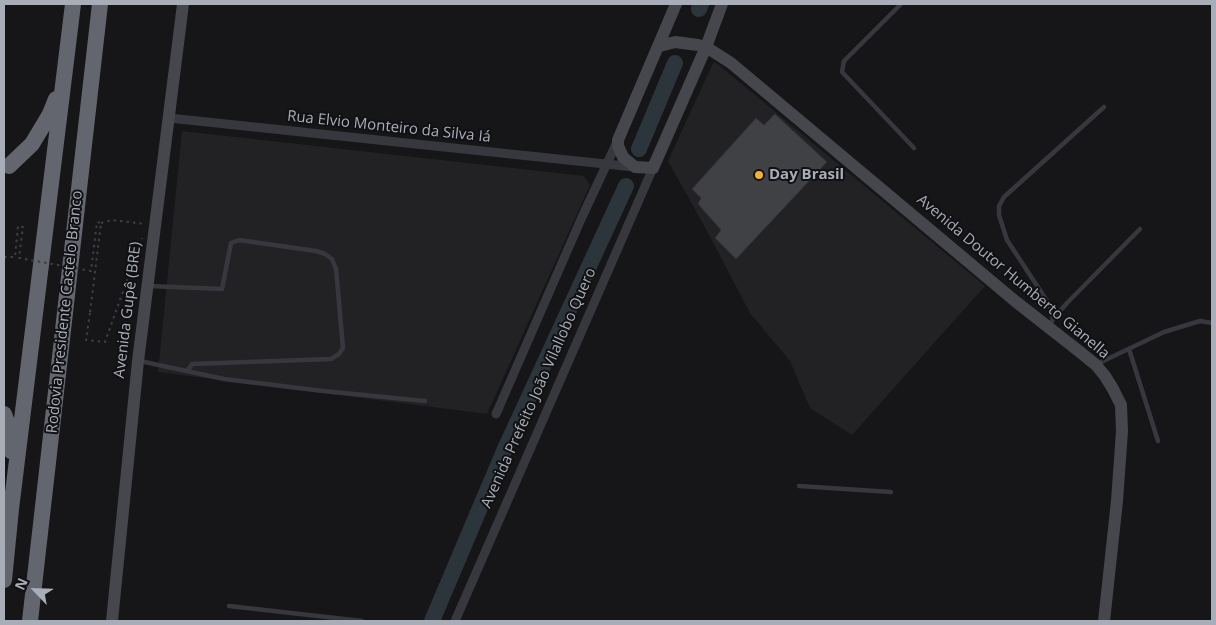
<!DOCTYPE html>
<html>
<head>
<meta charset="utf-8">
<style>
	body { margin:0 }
	#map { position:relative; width:1216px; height:625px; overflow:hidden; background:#161618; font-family:"Open Sans",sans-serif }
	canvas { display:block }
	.frame { position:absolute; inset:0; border:5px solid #a8adb8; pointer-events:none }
	.north { position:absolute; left:10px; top:565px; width:50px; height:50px; -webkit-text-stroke:4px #111113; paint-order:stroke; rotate:294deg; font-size:14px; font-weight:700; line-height:20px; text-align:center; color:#a8adb8 }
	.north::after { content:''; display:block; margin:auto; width:18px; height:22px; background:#a8adb8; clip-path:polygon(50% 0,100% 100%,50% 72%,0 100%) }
</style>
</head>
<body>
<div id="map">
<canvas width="1216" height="625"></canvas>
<div class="frame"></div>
<div class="north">N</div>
</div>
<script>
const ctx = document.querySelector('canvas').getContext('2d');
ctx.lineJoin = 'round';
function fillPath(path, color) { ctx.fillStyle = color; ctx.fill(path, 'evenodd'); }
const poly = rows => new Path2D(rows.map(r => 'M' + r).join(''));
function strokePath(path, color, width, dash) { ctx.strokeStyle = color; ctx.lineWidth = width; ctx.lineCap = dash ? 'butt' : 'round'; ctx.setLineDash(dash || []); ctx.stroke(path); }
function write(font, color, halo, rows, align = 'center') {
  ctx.font = font + ' "Open Sans",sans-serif'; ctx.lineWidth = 4; ctx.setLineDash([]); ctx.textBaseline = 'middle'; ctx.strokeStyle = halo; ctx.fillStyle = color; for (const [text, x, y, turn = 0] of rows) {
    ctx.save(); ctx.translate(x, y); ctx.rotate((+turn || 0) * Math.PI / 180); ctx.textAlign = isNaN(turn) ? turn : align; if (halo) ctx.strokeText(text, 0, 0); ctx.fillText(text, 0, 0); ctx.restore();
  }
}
fillPath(poly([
	[714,61,985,286,852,435,810,408,790,361,750,313,707,231,668,161],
	[182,131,584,176,590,185,487,414,158,372]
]), '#222225');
strokePath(poly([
	[699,9,701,4],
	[639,149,675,63],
	[432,621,504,451,626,186]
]), '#2c353c', 16);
const building = poly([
	[775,114,827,162,736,259,715,238,721,230,698,204,701,198,692,189,756,118,764,125,775,114]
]);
fillPath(building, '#404145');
strokePath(building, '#303034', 1);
strokePath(poly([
	[101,223,112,220,145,224],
	[90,313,86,340,105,342,142,238]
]), '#3d3f44', 2, [2.5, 4]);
strokePath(poly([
	[901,4,844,61,842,72,914,148],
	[149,286,222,289,231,243,239,240,316,251,325,254,332,259,336,269,343,348,339,354,331,359,192,364,188,370],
	[1053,319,1067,303,1140,229],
	[1050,325,1053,319,1049,304,1007,240,999,215,999,206,1004,197,1104,107],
	[1129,349,1158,441],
	[140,361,224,379,323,391,425,401],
	[1097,364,1164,332,1200,321,1212,323],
	[799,486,891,492],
	[229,606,362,621]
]), '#37383d', 4.5);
strokePath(poly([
	[169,118,634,167],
	[496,414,582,217,618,140],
	[455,621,653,168]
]), '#37383d', 9);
strokePath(poly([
	[676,4,618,140,618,146,623,157,635,167,653,168,706,47,722,4],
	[660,46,675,42,698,45,706,47,731,63,1015,301,1080,352,1096,365,1105,376,1113,389,1121,405,1122,431,1117,501,1104,621],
	[112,621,138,361,183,4]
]), '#45474d', 12);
strokePath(poly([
	[9,166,32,144,50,114,56,99],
	[4,414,7,422,11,451],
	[4,580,11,509,73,4],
	[30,621,100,4]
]), '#63666e', 16);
strokePath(poly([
	[4,257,15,257,18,226,23,227,19,258,91,271,97,222,101,223,90,313]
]), '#3d3f44', 2, [2.5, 4]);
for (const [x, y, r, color] of [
	[759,175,5,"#f2b134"]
]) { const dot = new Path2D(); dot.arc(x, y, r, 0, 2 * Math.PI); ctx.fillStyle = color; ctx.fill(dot); strokePath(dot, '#111113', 2); }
write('15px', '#a8adb8', '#111113', [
	["Rua Elvio Monteiro da Silva Iá",389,127,6],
	["Avenida Doutor Humberto Gianella",1013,277,40],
	["Avenida Gupê (BRE)",128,310,-83],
	["Rodovia Presidente Castelo Branco",65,312,-84],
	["Avenida Prefeito João Vilallobo Quero",539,388,-66]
]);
write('bold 15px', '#a8adb8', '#111113', [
	["Day Brasil",769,175]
], 'left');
</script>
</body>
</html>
